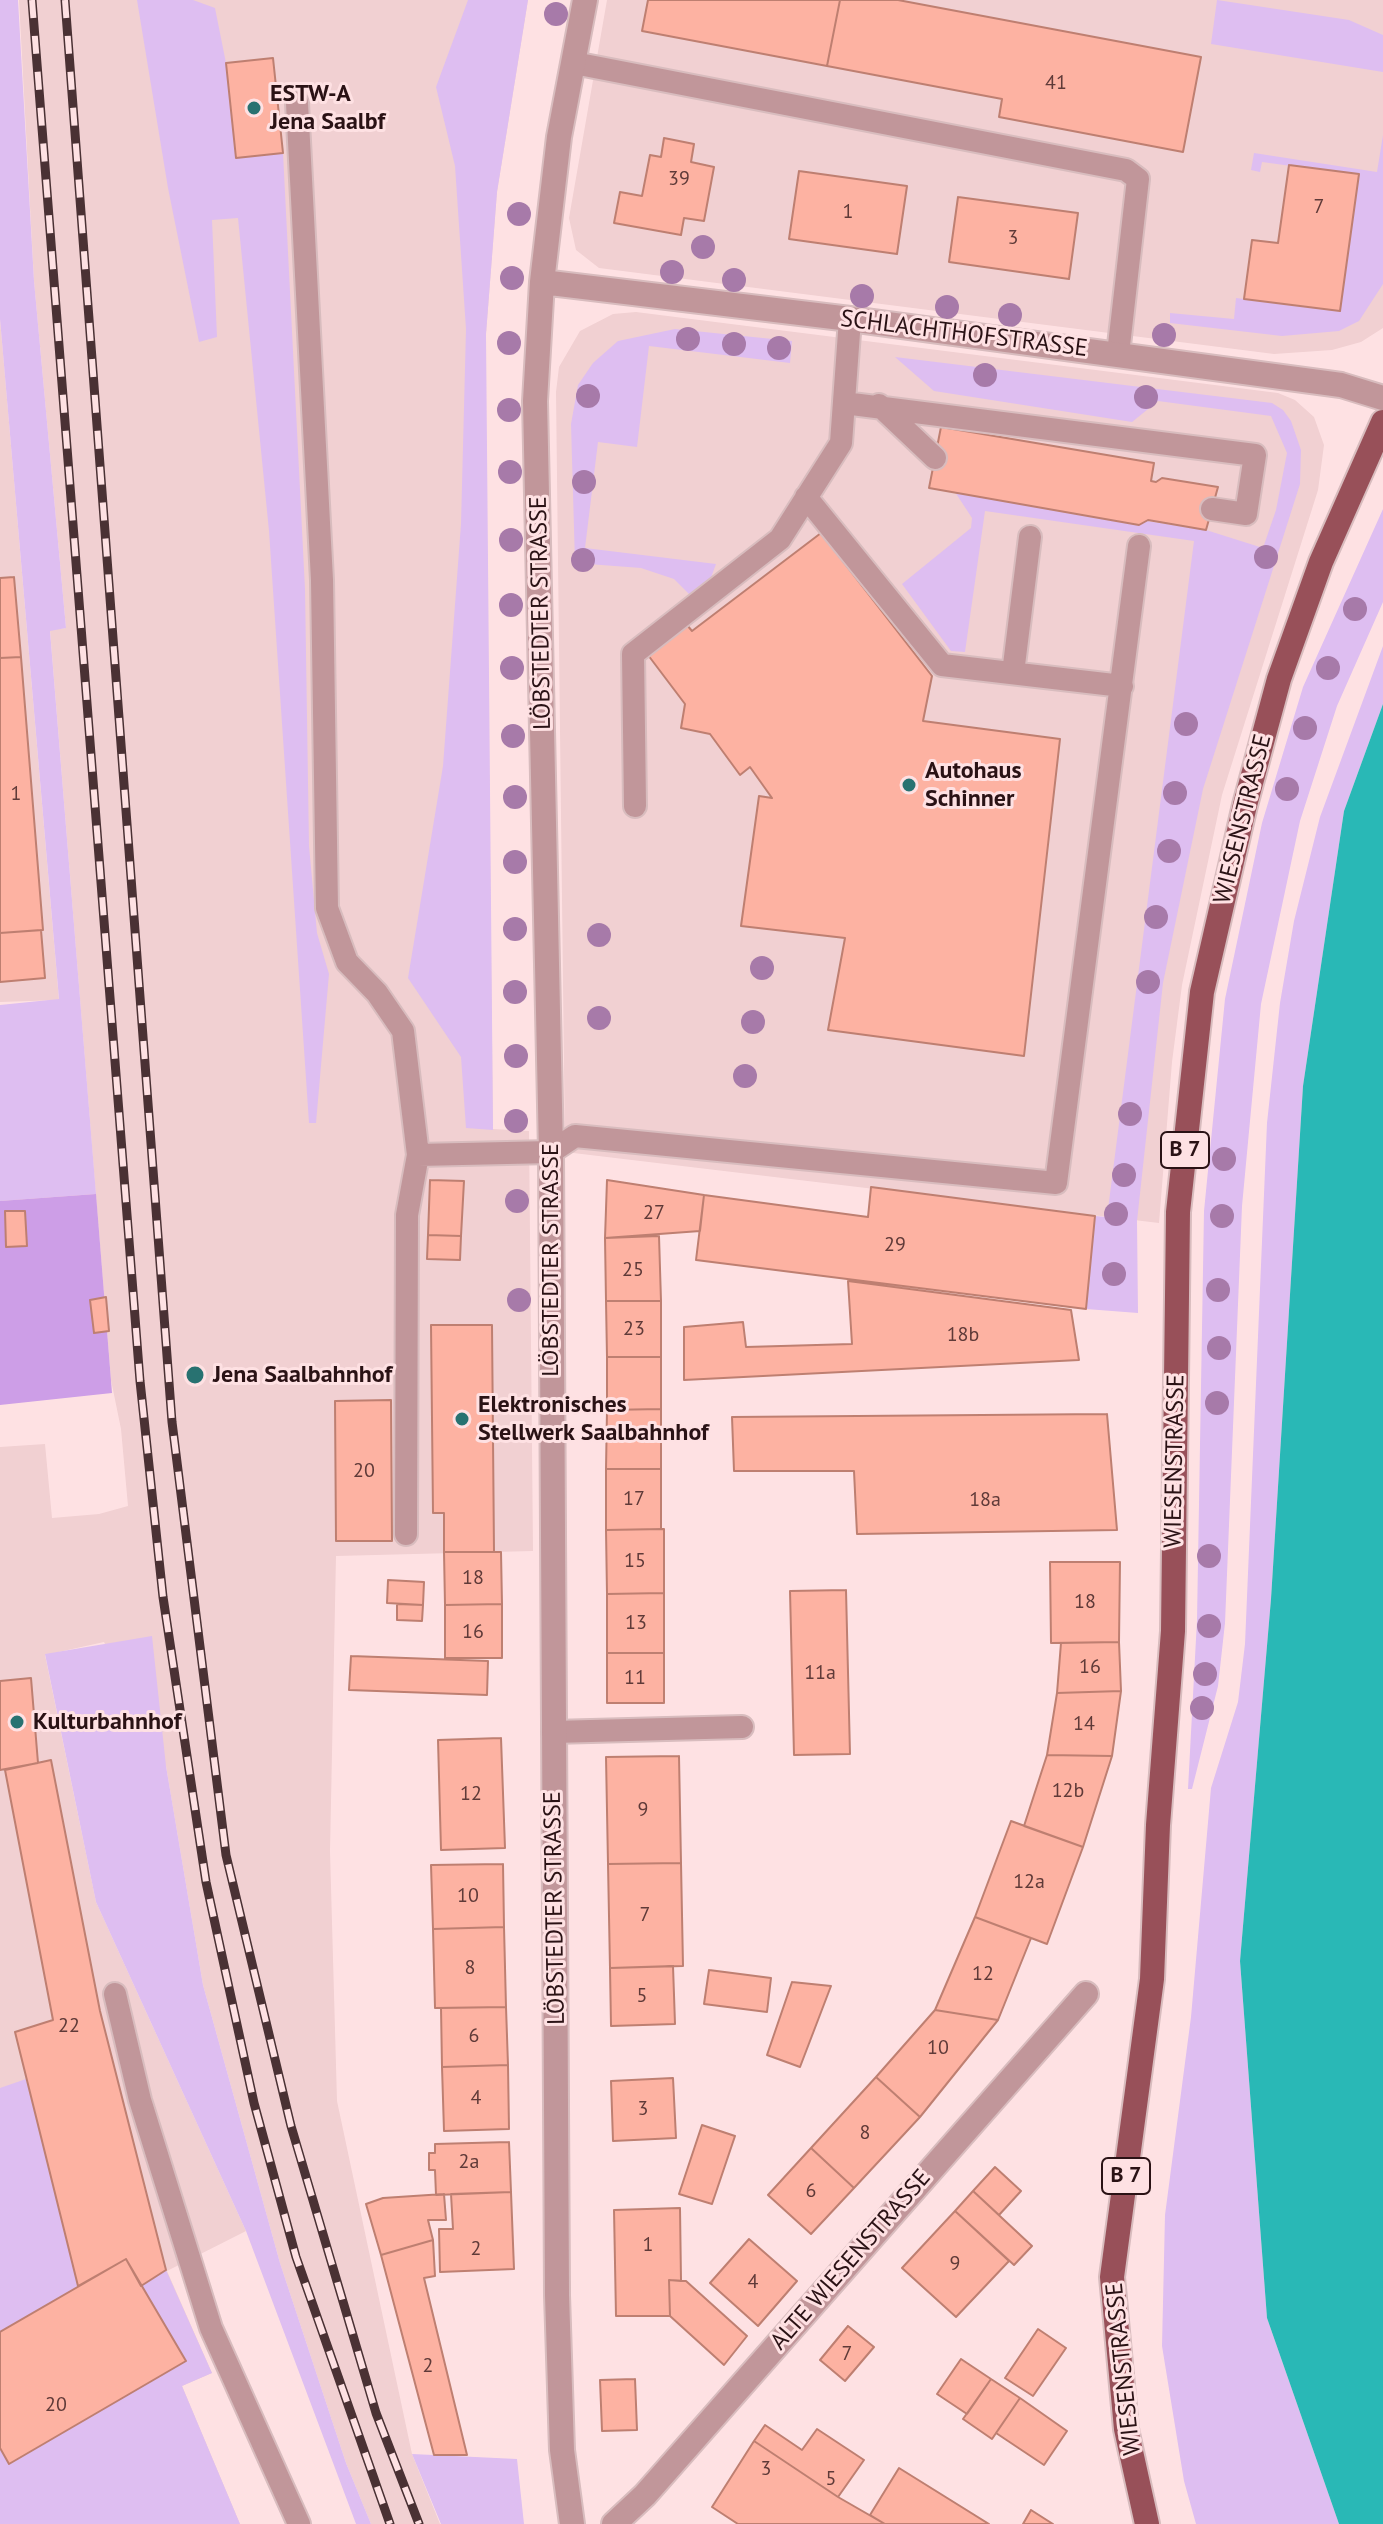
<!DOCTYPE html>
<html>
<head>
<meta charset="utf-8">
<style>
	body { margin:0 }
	canvas { display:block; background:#fee1e3 }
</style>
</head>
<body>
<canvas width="1383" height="2524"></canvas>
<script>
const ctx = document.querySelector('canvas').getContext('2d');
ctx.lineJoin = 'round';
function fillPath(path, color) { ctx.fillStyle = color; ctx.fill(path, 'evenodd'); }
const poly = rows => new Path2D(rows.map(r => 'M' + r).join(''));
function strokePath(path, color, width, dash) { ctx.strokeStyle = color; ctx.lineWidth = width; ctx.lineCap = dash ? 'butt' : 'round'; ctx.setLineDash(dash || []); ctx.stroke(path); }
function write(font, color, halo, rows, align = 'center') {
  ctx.font = font + ' "PT Sans",sans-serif'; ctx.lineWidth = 6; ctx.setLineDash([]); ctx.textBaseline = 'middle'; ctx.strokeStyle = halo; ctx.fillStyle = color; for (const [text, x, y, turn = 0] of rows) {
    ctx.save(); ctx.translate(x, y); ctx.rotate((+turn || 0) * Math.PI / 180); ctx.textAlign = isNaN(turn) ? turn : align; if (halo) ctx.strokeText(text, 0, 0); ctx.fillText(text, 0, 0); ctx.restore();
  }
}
fillPath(poly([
	[19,0,528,0,497,192,486,334,486,494,493,1129,529,1131,533,1551,336,1556,330,1851,337,2101,412,2454,440,2524,371,2524,346,2463,280,2263,203,1985,166,1766,104,1642,45,1655,96,1902,246,2231,167,2271,212,2373,182,2386,240,2524,0,2524,0,1447,45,1444,52,1518,99,1514,128,1506,121,1429,111,1380,50,630,66,628,34,281],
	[607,0,1383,0,1383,328,1361,342,1332,350,1274,354,599,268,576,250,569,218],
	[636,312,1278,393,1295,400,1314,417,1324,445,1318,490,1222,795,1182,985,1172,1062,1159,1223,565,1152,556,392,559,367,580,331,613,314],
	[0,319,59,1000,0,1002]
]), '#f1d0d2');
fillPath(poly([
	[0,0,18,0,34,281,66,628,50,631,96,1194,0,1201,0,1005,59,999,0,319],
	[137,0,193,0,215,8,226,63,236,158,283,153,305,589,309,846,317,933,329,974,316,1123,309,1123,269,531,238,218,212,220,217,337,199,342,168,188],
	[468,0,528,0,497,192,486,334,493,1130,466,1128,461,1057,408,978,443,766,461,524,466,329,455,166,436,87],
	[1217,0,1349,20,1383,35,1383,72,1211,44],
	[1383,135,1383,284,1359,321,1339,331,1282,336,1170,323,1170,313,1234,319,1236,298,1340,311,1358,175,1262,162,1260,172,1251,170,1254,153,1377,172],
	[675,329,792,341,790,363,649,346,637,447,598,442,585,548,716,564,709,583,692,597,674,579,641,568,575,563,571,424,578,385,593,363,618,341],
	[895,357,1272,403,1283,410,1291,421,1301,450,1300,484,1203,789,1163,983,1137,1221,1138,1313,1086,1309,1095,1216,1107,1217,1194,541,985,511,965,652,951,651,902,584,971,528,972,518,955,492,1206,530,1263,548,1276,510,1287,453,1271,416,1158,401,1132,422,934,391],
	[1383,509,1383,602,1337,706,1300,821,1261,1004,1242,1206,1225,1623,1218,1686,1192,1789,1188,1789,1197,1620,1204,1211,1225,999,1262,823,1303,687],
	[1383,646,1383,704,1344,811,1303,1086,1271,1599,1240,1961,1267,2318,1339,2524,1196,2524,1184,2481,1162,2346,1165,2215,1191,2017,1211,1788,1238,1702,1245,1644,1267,1123,1280,1003,1294,921,1320,817],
	[152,1636,166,1766,203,1985,280,2263,346,2463,371,2524,356,2524,246,2231,96,1902,45,1654],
	[26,2079,78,2286,0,2332,0,2088],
	[166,2270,212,2373,182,2386,240,2524,0,2524,0,2448,10,2464,186,2361,141,2286],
	[412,2454,517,2459,524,2524,441,2524]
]), '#debef1');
fillPath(poly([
	[96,1194,112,1393,0,1405,0,1201]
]), '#cd9ee7');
fillPath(poly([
	[1383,704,1383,2524,1339,2524,1267,2318,1240,1961,1271,1599,1303,1086,1344,811]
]), '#29b8b6');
const building = poly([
	[648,0,840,0,827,66,642,31,648,0],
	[840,0,898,0,1201,57,1183,152,999,117,1002,99,827,66,840,0],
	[273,58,283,153,236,158,226,63,273,58],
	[664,138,694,144,691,162,714,167,704,221,684,218,681,235,614,223,620,192,642,196,650,155,661,157,664,138],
	[1289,165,1359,174,1340,311,1244,299,1252,240,1278,243,1289,165],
	[799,171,907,186,897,254,789,239,799,171],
	[958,197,1078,213,1069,279,949,262,958,197],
	[941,427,1154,463,1151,481,1156,482,1162,478,1218,487,1206,530,1148,520,1139,525,929,488,941,427],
	[821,533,932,676,923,721,1060,739,1024,1056,828,1030,845,938,741,926,759,796,772,798,750,767,740,775,710,734,681,728,685,704,648,655,687,625,692,631,821,533],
	[14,577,21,657,0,658,0,578,14,577],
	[21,657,43,930,0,933,0,658,21,657],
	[41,930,45,978,0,982,0,933,41,930],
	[430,1180,464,1181,461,1236,428,1235,430,1180],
	[607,1180,704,1195,700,1231,605,1238,607,1180],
	[871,1187,1095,1216,1086,1309,696,1260,704,1195,868,1217,871,1187],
	[5,1211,25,1211,27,1246,6,1247,5,1211],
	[428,1235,461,1236,460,1260,427,1259,428,1235],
	[659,1236,661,1301,606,1301,605,1238,659,1236],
	[848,1281,1071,1310,1079,1360,684,1380,684,1327,743,1322,746,1347,852,1344,848,1281],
	[106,1297,109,1331,94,1333,90,1300,106,1297],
	[606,1301,661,1301,661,1357,607,1357,606,1301],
	[431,1325,492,1325,494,1552,444,1552,444,1513,433,1513,431,1325],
	[607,1357,661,1357,661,1409,607,1410,607,1357],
	[391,1400,392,1541,336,1541,335,1401,391,1400],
	[661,1409,661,1469,606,1469,607,1410,661,1409],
	[1107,1414,1117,1530,857,1534,854,1471,734,1471,732,1417,1107,1414],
	[606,1469,661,1469,661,1529,606,1530,606,1469],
	[664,1529,664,1593,607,1594,606,1530,664,1529],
	[444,1552,501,1552,502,1604,445,1605,444,1552],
	[1050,1562,1120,1562,1119,1642,1051,1643,1050,1562],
	[388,1580,424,1582,423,1605,387,1603,388,1580],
	[846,1590,850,1754,794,1755,790,1591,846,1590],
	[664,1593,664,1653,607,1653,607,1594,664,1593],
	[397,1604,423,1605,422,1621,397,1620,397,1604],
	[502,1604,502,1658,445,1658,445,1605,502,1604],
	[1119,1642,1121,1691,1057,1693,1061,1643,1119,1642],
	[607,1653,664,1653,664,1703,607,1703,607,1653],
	[351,1656,488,1661,487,1695,349,1690,351,1656],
	[31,1678,38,1763,0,1770,0,1681,31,1678],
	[1121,1691,1112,1756,1047,1755,1057,1693,1121,1691],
	[501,1738,505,1848,441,1850,438,1740,501,1738],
	[1047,1755,1112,1756,1083,1847,1024,1826,1047,1755],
	[679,1756,681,1863,608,1864,606,1757,679,1756],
	[51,1760,100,2011,166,2270,141,2286,126,2259,78,2286,15,2032,53,2020,5,1770,51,1760],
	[1011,1821,1083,1847,1047,1944,975,1917,1011,1821],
	[681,1863,683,1966,610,1968,608,1864,681,1863],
	[503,1864,504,1927,433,1929,431,1865,503,1864],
	[975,1917,1031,1938,998,2020,935,2010,975,1917],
	[504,1927,506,2007,435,2008,433,1929,504,1927],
	[673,1966,675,2024,611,2026,610,1968,673,1966],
	[709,1970,771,1978,767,2012,704,2004,709,1970],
	[792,1982,831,1986,800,2067,767,2055,792,1982],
	[506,2007,508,2065,442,2067,441,2008,506,2007],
	[935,2010,998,2020,920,2117,876,2077,935,2010],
	[508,2065,509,2129,444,2131,442,2067,508,2065],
	[876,2077,920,2117,854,2188,811,2148,876,2077],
	[673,2078,676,2138,613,2141,611,2081,673,2078],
	[702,2125,735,2136,712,2204,679,2194,702,2125],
	[509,2142,511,2192,436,2195,435,2170,429,2170,429,2153,435,2153,435,2144,509,2142],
	[811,2148,854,2188,811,2234,768,2195,811,2148],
	[995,2167,1021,2191,999,2215,973,2191,995,2167],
	[973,2191,1032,2246,1014,2265,955,2211,973,2191],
	[511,2192,514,2269,440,2272,439,2229,453,2229,451,2194,511,2192],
	[444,2194,446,2220,428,2220,433,2240,381,2255,366,2204,383,2198,444,2194],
	[680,2208,681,2281,669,2280,670,2316,616,2316,614,2210,680,2208],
	[955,2211,1009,2261,956,2317,902,2268,955,2211],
	[749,2239,797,2281,758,2326,710,2283,749,2239],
	[433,2240,435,2276,424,2278,467,2455,434,2455,381,2255,433,2240],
	[126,2259,186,2361,9,2464,0,2448,0,2332,126,2259],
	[669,2280,686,2281,747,2336,724,2365,670,2316,669,2280],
	[848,2326,874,2347,845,2381,820,2360,848,2326],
	[1038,2329,1066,2348,1033,2396,1005,2378,1038,2329],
	[961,2359,991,2379,967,2414,937,2394,961,2359],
	[635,2379,637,2430,602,2431,600,2380,635,2379],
	[991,2379,1020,2398,992,2439,963,2419,991,2379],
	[1020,2398,1067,2431,1044,2465,996,2433,1020,2398],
	[765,2425,802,2450,817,2429,864,2460,838,2497,754,2441,765,2425],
	[754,2441,838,2497,885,2524,738,2524,712,2507,754,2441],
	[899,2468,989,2524,885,2524,870,2515,899,2468],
	[1031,2510,1053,2524,1023,2524,1031,2510]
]);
fillPath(building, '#fdb2a2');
strokePath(building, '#be7f71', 2);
const lane = poly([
	[574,63,1126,170,1138,179,1118,354],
	[297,103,322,580,327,908,347,962,377,993,403,1031,418,1155],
	[844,403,1255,455,1246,514,1212,509],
	[879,405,935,458],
	[806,497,942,665,1122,686],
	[1013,673,1030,537],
	[635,806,633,654,780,539,841,443,850,319],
	[406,1534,407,1215,418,1155,551,1152,575,1136,1056,1183,1139,546],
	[553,1732,742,1727],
	[115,1994,140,2100,211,2328,299,2524]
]);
const street = poly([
	[542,282,850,319,1341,385,1383,398],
	[572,2524,562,2450,557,2295,551,1152,535,401,542,282,559,137,585,0],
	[614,2524,645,2495,1086,1994]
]);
const primary = poly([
	[1147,2524,1126,2429,1112,2277,1152,1979,1158,1825,1173,1631,1178,1212,1202,992,1245,805,1279,679,1321,562,1383,422]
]);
strokePath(lane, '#d8bcbe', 26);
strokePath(street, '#d8bcbe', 28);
strokePath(primary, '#d8bcbe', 28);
strokePath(lane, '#c1969a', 22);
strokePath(street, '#c1969a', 24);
strokePath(primary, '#985059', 24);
const rail = poly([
	[32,0,140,1381,163,1597,206,1882,254,2103,296,2257,390,2524],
	[65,0,172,1422,226,1855,291,2126,376,2413,419,2524]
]);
strokePath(rail, '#4a3134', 9);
strokePath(rail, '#fee1e3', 6, [18]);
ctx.fillStyle = '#a77aa9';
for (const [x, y] of [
	[556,14],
	[519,214],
	[703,247],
	[672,272],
	[512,278],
	[734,280],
	[862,296],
	[947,307],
	[1010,315],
	[1164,335],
	[688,339],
	[509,343],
	[734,344],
	[779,348],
	[985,375],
	[588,396],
	[1146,397],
	[509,410],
	[510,472],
	[584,482],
	[511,540],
	[1266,557],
	[583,560],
	[511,605],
	[1355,609],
	[512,668],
	[1328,668],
	[1186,724],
	[1305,728],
	[513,736],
	[1287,789],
	[1175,793],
	[515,797],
	[1169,851],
	[515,862],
	[1156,917],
	[515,929],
	[599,935],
	[762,968],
	[1148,982],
	[515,992],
	[599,1018],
	[753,1022],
	[516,1056],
	[745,1076],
	[1130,1114],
	[516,1121],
	[1224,1159],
	[1124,1175],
	[517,1201],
	[1116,1214],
	[1222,1216],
	[1114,1274],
	[1218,1290],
	[519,1300],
	[1219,1348],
	[1217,1403],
	[1209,1556],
	[1209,1626],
	[1205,1674],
	[1202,1708]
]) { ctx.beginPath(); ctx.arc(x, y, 12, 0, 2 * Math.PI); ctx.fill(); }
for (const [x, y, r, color] of [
	[254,108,8,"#287271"],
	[909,785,8,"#287271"],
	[195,1375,10,"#287271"],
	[462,1419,8,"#287271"],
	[17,1722,8,"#287271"]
]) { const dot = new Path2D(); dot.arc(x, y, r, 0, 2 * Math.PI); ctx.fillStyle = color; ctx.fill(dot); strokePath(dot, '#fee1e3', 3); }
write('20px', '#5f3a38', null, [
	["41",1056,83],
	["39",679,179],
	["7",1319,207],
	["1",848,212],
	["3",1013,238],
	["1",16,794],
	["27",654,1213],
	["29",895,1245],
	["25",633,1270],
	["23",634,1329],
	["18b",963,1335],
	["20",364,1471],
	["17",634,1499],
	["18a",985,1500],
	["15",635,1561],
	["18",473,1578],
	["18",1085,1602],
	["13",636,1623],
	["16",473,1632],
	["16",1090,1667],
	["11a",820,1673],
	["11",635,1678],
	["14",1084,1724],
	["12b",1068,1791],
	["12",471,1794],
	["9",643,1810],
	["12a",1029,1882],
	["10",468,1896],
	["7",645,1915],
	["8",470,1968],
	["12",983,1974],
	["5",642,1996],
	["22",69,2026],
	["6",474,2036],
	["10",938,2048],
	["4",476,2098],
	["3",643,2109],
	["8",865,2133],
	["2a",469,2162],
	["6",811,2191],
	["1",648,2245],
	["2",476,2249],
	["9",955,2264],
	["4",753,2282],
	["7",847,2354],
	["2",428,2366],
	["20",56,2405],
	["3",766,2469],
	["5",831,2479]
]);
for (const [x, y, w] of [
	[1185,1150,48],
	[1126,2176,48]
]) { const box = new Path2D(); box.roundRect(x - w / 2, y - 18, w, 36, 6); ctx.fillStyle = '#fee1e3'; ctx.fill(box); strokePath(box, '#2a1215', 2); }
write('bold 22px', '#2a1215', null, [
	["B 7",1185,1150],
	["B 7",1126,2176]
]);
write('bold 24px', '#2a1215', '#fee1e3', [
	["ESTW-A",270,94],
	["Jena Saalbf",270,122],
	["Autohaus",925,771],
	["Schinner",925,799],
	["Jena Saalbahnhof",213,1375],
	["Elektronisches",478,1405],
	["Stellwerk Saalbahnhof",478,1433],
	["Kulturbahnhof",33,1722]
], 'left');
write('24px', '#2a1215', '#fee1e3', [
	["SCHLACHTHOFSTRASSE",964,334,7],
	["LÖBSTEDTER STRASSE",541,613,-91],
	["WIESENSTRASSE",1243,819,-76],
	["LÖBSTEDTER STRASSE",551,1260,-90],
	["WIESENSTRASSE",1175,1461,-89],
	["LÖBSTEDTER STRASSE",555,1908,-91],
	["ALTE WIESENSTRASSE",851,2260,-49],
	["WIESENSTRASSE",1124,2369,-96]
]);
</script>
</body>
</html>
